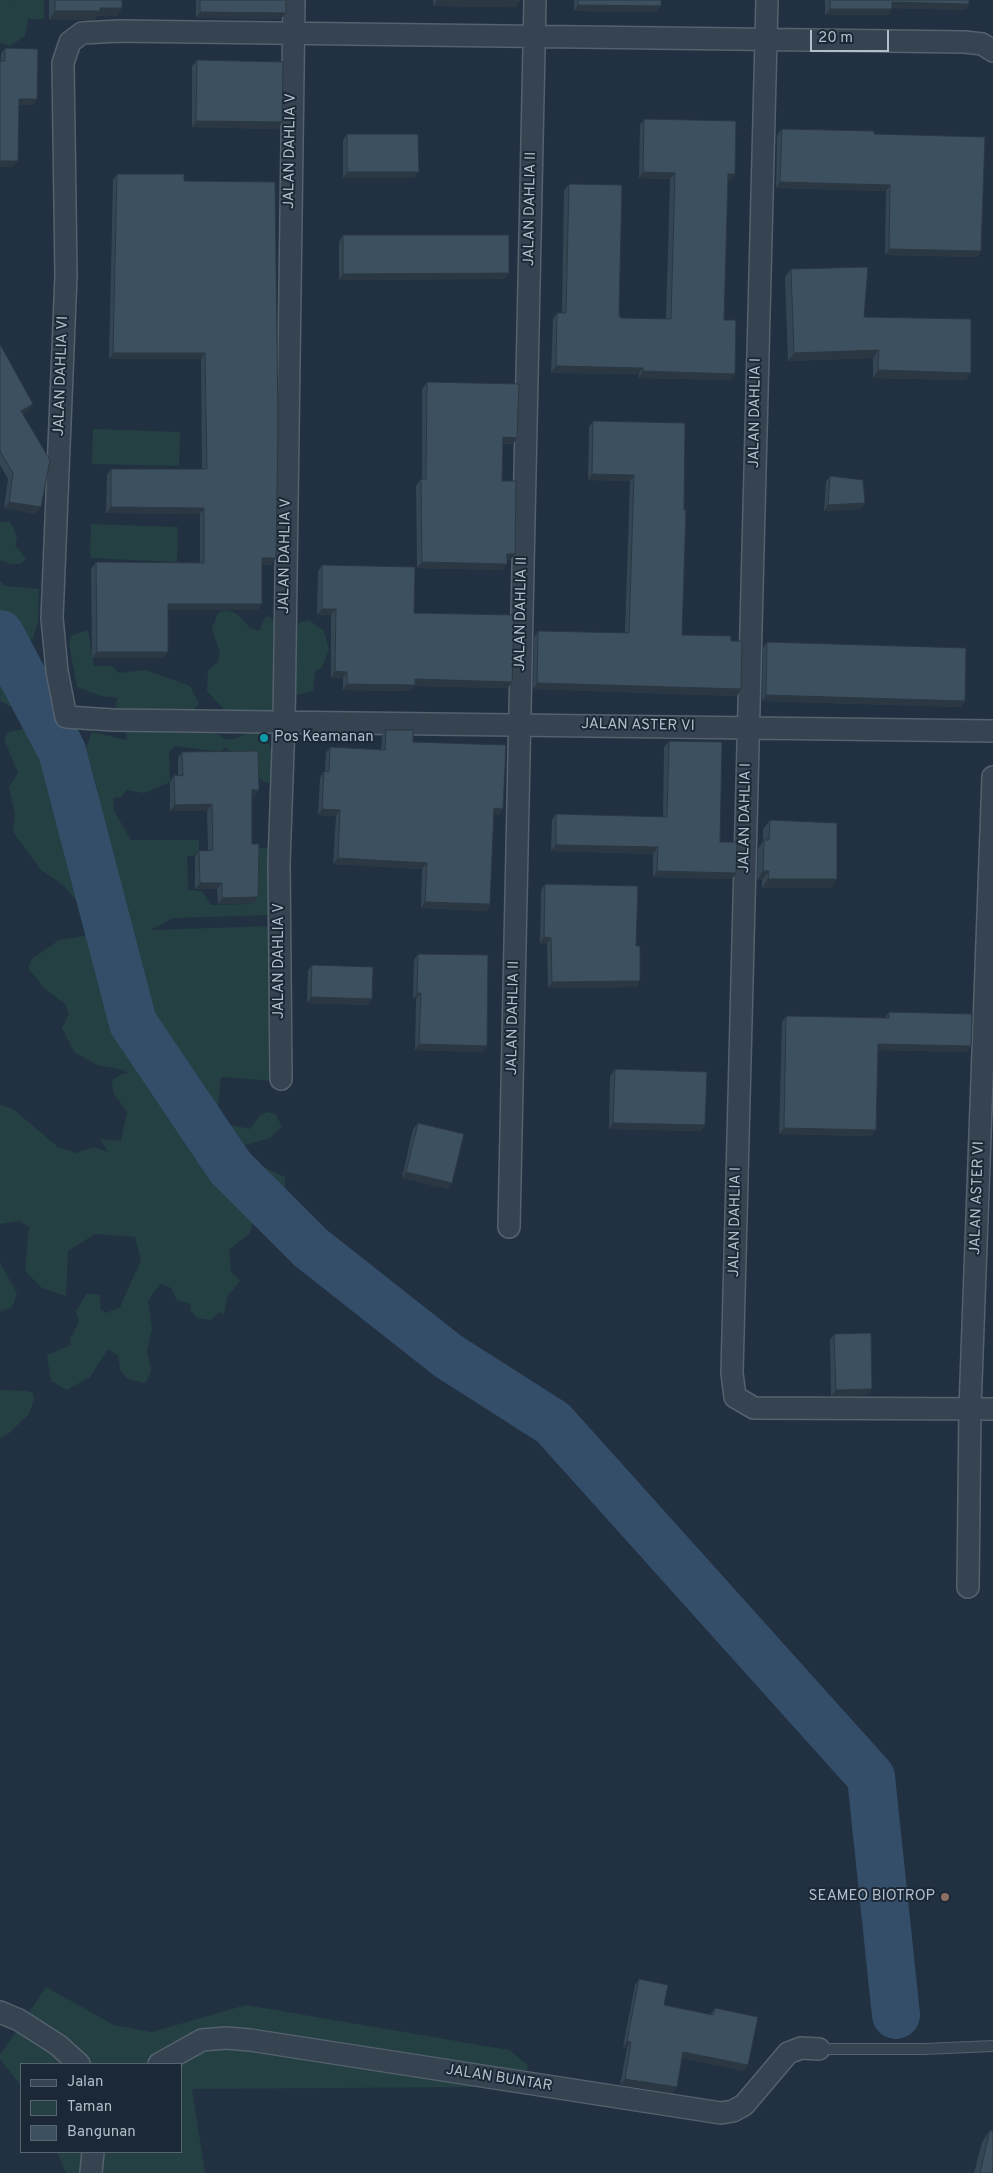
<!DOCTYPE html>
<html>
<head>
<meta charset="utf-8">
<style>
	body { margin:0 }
	#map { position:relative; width:993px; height:2173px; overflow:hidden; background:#223141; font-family:Overpass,sans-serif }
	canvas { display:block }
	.legend { position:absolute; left:20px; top:2063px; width:162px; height:90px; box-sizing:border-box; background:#1b2835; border:1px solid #576471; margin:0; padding:6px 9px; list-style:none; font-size:15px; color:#b2becb }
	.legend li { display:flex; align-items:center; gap:10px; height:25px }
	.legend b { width:25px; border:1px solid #576471 }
	.scale { position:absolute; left:810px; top:30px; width:79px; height:22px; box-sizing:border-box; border:2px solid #b2becb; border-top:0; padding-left:6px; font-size:15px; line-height:18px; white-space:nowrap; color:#b2becb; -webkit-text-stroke:4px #1b2835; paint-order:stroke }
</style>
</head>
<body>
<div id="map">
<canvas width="993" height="2173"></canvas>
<ul class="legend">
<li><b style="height:6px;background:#364350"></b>Jalan</li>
<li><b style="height:14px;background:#244042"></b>Taman</li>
<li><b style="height:14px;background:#3d5060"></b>Bangunan</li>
</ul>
<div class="scale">20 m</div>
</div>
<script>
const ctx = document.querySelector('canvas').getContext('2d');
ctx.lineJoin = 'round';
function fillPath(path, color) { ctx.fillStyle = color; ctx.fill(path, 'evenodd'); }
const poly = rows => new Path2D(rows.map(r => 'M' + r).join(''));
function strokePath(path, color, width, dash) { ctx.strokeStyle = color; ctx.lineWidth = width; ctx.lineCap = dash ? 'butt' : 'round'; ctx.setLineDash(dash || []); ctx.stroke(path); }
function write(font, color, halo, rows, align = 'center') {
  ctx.font = font + ' Overpass,sans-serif'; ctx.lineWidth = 4; ctx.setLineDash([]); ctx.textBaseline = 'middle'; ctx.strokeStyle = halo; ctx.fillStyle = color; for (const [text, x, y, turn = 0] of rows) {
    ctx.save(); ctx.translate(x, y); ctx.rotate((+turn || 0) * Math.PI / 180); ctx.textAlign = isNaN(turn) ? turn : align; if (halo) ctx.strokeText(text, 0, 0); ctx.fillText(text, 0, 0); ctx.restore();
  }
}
fillPath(poly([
	[0,0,10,0,10,4,11,0,44,0,44,19,28,19,25,36,10,46,0,43],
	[93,429,180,432,179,466,92,464],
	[10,521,17,537,15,545,26,559,20,564,10,564,0,560,0,522],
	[91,524,178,527,177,562,90,558],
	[0,581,5,586,39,589,38,622,33,638,15,649,16,657,47,686,41,693,27,694,29,710,19,711,0,701],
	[227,610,237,614,250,628,259,631,266,616,275,620,280,629,285,654,299,623,309,620,324,631,329,650,322,667,315,672,313,691,297,695,286,684,279,711,229,715,207,691,208,670,218,662,220,653,212,629,218,613],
	[88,630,94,666,112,666,119,673,146,670,190,686,199,704,181,724,208,728,225,739,235,739,251,730,260,732,272,749,281,753,276,786,261,780,226,747,220,752,175,746,169,753,170,782,144,793,127,790,121,797,113,798,114,811,131,840,199,840,199,855,187,856,188,890,202,891,211,905,249,904,252,848,270,848,274,915,173,918,151,930,274,926,276,1081,221,1077,218,1105,227,1124,250,1129,260,1115,267,1112,275,1114,282,1126,270,1138,245,1145,257,1164,285,1177,285,1193,290,1199,250,1201,236,1178,219,1171,208,1158,212,1177,238,1188,253,1221,250,1233,229,1250,231,1271,240,1281,227,1297,224,1315,220,1312,211,1320,197,1318,190,1310,191,1304,177,1300,171,1288,160,1284,148,1301,152,1329,147,1350,151,1370,146,1383,127,1379,120,1369,118,1356,108,1349,90,1377,67,1390,51,1381,47,1355,71,1345,70,1339,79,1322,76,1311,87,1293,100,1295,100,1309,106,1313,120,1307,141,1260,135,1237,95,1234,68,1251,66,1296,42,1288,25,1271,29,1227,19,1221,0,1224,0,1105,13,1109,58,1147,76,1153,93,1147,108,1152,100,1139,121,1141,127,1112,113,1092,112,1080,124,1073,129,1074,124,1070,97,1065,74,1052,62,1028,69,1014,66,1005,45,989,28,968,32,959,59,940,84,936,93,921,64,886,41,870,13,832,15,814,9,787,18,773,4,739,8,732,24,729,52,740,68,739,86,765,92,788,98,791,86,749,92,732,127,740,125,724,113,714,118,698,101,696,77,687,69,644,71,636],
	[0,1262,17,1294,12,1307,0,1312],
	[0,1390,26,1391,33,1393,34,1400,29,1414,9,1433,0,1438],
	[46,1987,114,2025,152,2032,246,2005,509,2050,528,2065,525,2083,502,2086,472,2087,192,2089,205,2173,66,2173,57,2152,181,2152,181,2064,21,2064,21,2086,0,2059,0,2055]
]), '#244042');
strokePath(poly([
	[0,634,62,751,133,1023,230,1167,311,1248,448,1356,553,1423,871,1777,896,2015]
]), '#344e6a', 48);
const service = poly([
	[819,2049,924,2049,993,2046]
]);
const minor = poly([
	[767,0,732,1373,735,1397,754,1408,993,1409],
	[993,51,982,44,965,42,119,31,82,33,70,42,63,63,66,275,52,618,57,671,66,717,113,720,993,731],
	[281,1079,279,863,284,722,294,0],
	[509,1227,535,0],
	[968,1587,970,1409,993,777],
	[0,2012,19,2020,58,2045,79,2064],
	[159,2064,202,2040,226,2038,250,2040,721,2113,733,2111,744,2105,788,2053,801,2048,819,2049],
	[91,2173,93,2152]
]);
strokePath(service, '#54616e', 12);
strokePath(minor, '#54616e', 24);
strokePath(service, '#364350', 10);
strokePath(minor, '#364350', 21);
fillPath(poly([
	[49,0,122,0,122,8,116,16,97,16,94,20,49,20],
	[196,0,286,0,281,19,196,18],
	[433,0,520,0,516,7,433,6],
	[574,0,661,0,661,6,656,12,574,11],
	[825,0,969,0,969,4,965,10,892,8,888,15,825,15],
	[5,48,37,99,33,105,19,105,13,167,1,61,1,54],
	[197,60,278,129,192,127,192,66],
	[644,119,735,174,731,180,728,180,724,320,735,374,731,380,639,378,639,374,551,373,553,319,557,313,562,313,564,190,569,184,621,318,666,319,670,179,639,178,640,125],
	[782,129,874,134,981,251,977,257,885,255,886,191,776,188,777,135],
	[347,134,414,178,343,178,343,140],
	[117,174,184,181,271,565,262,565,258,610,168,610,168,652,163,658,92,658,91,569,96,562,200,563,200,514,106,513,107,475,111,469,202,469,201,359,109,359,113,180],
	[343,235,504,279,339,280,339,242],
	[791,269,864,317,971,373,965,380,873,378,873,358,788,361,785,277],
	[0,344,29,410,23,414,36,514,4,508,8,479,0,465],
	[427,382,513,444,503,444,502,481,515,554,510,560,507,560,502,570,417,568,416,486,421,479,422,479,422,389],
	[593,421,685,423,682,635,731,641,741,689,737,696,533,689,534,637,538,631,625,633,630,481,588,480,589,427],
	[830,476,865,503,860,509,824,511,826,482],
	[322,565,414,613,508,688,414,686,410,691,343,690,343,678,331,678,331,615,317,615,318,571],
	[767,642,965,701,961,707,762,701,763,648],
	[386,730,413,742,503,809,499,815,493,815,490,904,486,911,421,908,422,869,333,864,336,816,318,815,320,778,324,771,325,771,326,753,330,747,381,750,382,736],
	[669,741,736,873,732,879,653,877,653,854,551,851,552,820,556,814,663,817,664,747],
	[182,752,259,790,254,796,252,796,252,844,258,897,254,903,218,904,217,889,195,889,195,857,199,851,208,850,207,811,170,811,170,782,174,775,178,776,178,758],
	[770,820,831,888,762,888,762,880,757,880,758,849,763,841,763,829],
	[545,884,640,981,636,987,548,988,547,944,540,944,541,890],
	[418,954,482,1052,415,1050,416,999,413,999,414,960],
	[312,965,372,999,368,1005,307,1003,308,971],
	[889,1012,967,1052,878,1050,876,1130,871,1136,779,1134,782,1022,786,1016,885,1018],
	[615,1069,705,1125,701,1131,609,1129,610,1076],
	[418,1123,452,1183,448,1189,402,1178,413,1129],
	[834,1334,868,1395,831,1396,830,1340],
	[639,1979,664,2005,710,2015,715,2008,744,2071,682,2058,673,2093,620,2085,627,2048,623,2047,635,1985],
	[990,2130,993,2173,974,2173,982,2142]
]), '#344553');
fillPath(poly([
	[437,0,475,0,520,1,516,7,433,6],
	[892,2,969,4,965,10,888,8],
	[578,5,661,6,656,12,574,11],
	[100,8,122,8,116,16,97,16,94,20,49,20,55,11],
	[830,9,892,9,888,15,825,15],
	[200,12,286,13,281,19,196,18],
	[19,99,37,99,33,105,15,105],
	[196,121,282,122,278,129,192,127],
	[0,161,18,161,13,167,0,167],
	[347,172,419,172,414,178,343,178],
	[643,172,675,173,670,179,639,178],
	[728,174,735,174,731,180,724,180],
	[780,182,890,185,886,191,776,188],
	[889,249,981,251,977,257,885,255],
	[509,273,504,279,339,280,343,274],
	[879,350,873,358,788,361,794,353],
	[113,353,205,353,201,359,109,359],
	[556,366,643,368,639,374,551,373],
	[878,370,971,373,965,380,873,378],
	[643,371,735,374,731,380,639,378],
	[33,404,29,410,17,417,21,411],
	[503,437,517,438,513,444,499,443],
	[592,474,634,475,630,481,588,480],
	[9,502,41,507,36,514,4,508],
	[865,503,860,509,824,511,828,505],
	[111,507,204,508,200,514,106,513],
	[507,554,515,554,510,560,502,560],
	[262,558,276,558,271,565,258,565],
	[422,562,507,564,502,570,417,568],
	[168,604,262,604,258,610,164,610],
	[322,609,336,609,331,615,317,615],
	[97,652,168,652,163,658,92,658],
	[335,671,347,672,343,678,331,678],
	[415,679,512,682,508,688,414,686,410,691,343,690,347,684],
	[537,683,741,689,737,696,533,689],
	[766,695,965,701,961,707,762,701],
	[252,790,259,790,254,796,247,796],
	[212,804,207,811,170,811,175,805],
	[494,808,503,809,499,815,489,815],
	[322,809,340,810,336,816,318,815],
	[556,845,658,847,653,854,551,851],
	[338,858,427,863,422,869,333,864],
	[657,871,736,873,732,879,653,877],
	[763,871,769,871,762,880,757,880],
	[768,879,837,879,831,888,762,888],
	[200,883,222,883,217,889,195,889],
	[258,897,254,903,218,904,222,898],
	[425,902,490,904,486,911,421,908],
	[544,937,551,938,547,944,540,944],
	[640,981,636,987,548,988,552,982],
	[417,993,421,993,416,999,413,999],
	[311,997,372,999,368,1005,307,1003],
	[419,1044,487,1046,482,1052,415,1050],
	[878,1044,971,1046,967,1052,874,1050],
	[613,1123,705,1125,701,1131,609,1129],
	[784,1128,876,1130,871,1136,779,1134],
	[406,1172,452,1183,448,1189,402,1178],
	[872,1389,868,1395,831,1396,836,1390],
	[627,2041,631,2042,627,2048,623,2047],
	[683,2052,748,2065,744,2071,679,2058],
	[625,2079,677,2087,673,2093,620,2085]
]), '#2b3843');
const building = poly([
	[55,0,122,0,122,8,100,8,100,11,55,11,55,0],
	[200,0,286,0,286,13,200,12,200,0],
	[475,0,520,0,520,1,475,0],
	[578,0,661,0,661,6,578,5,578,0],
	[830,0,969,0,969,4,892,2,892,9,830,9,830,0],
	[5,48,38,49,37,99,19,99,18,161,0,161,0,61,5,61,5,48],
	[197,60,283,62,282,122,196,121,197,60],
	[644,119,736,121,735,174,728,174,724,320,736,320,735,374,643,371,643,368,556,366,557,313,566,313,569,184,622,185,619,315,621,318,671,319,675,173,643,172,644,119],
	[782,129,874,131,874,134,985,137,981,251,889,249,890,185,780,182,782,129],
	[347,134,418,134,419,172,347,172,347,134],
	[117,174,184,174,184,181,275,182,278,426,276,558,262,558,262,604,168,604,168,652,97,652,96,562,204,563,204,508,111,507,111,469,207,469,205,353,113,353,117,174],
	[343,235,509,235,509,273,343,274,343,235],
	[868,267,864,317,971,319,971,373,878,370,879,350,794,353,791,269,868,267],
	[0,344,33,404,21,411,50,460,41,507,9,502,13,473,0,451,0,344],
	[427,382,519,384,517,438,503,437,502,481,516,481,515,554,507,554,507,564,422,562,421,479,426,479,427,382],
	[593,421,685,423,684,510,686,510,682,635,731,636,731,641,742,641,741,689,537,683,538,631,629,633,634,475,592,474,593,421],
	[830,476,863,480,865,503,828,505,830,476],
	[322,565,415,567,414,613,514,615,512,682,415,679,415,685,347,684,347,672,335,671,336,609,322,609,322,565],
	[767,642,966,648,965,701,766,695,767,642],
	[386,730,413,730,413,742,506,745,503,809,494,808,490,904,425,902,427,863,338,858,340,810,322,809,324,771,329,772,330,747,385,750,386,730],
	[669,741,722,742,720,842,737,842,736,873,657,871,658,847,556,845,556,814,667,817,669,741],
	[258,751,259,790,252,790,252,844,259,844,258,897,222,898,222,883,200,883,199,851,213,850,212,804,175,805,174,775,183,776,182,752,258,751],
	[770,820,837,823,837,879,768,879,769,871,763,871,764,840,769,840,770,820],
	[545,884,638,886,636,946,640,946,640,981,552,982,551,938,544,937,545,884],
	[418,954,488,955,487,1046,419,1044,421,993,417,993,418,954],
	[312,965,373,967,372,999,311,997,312,965],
	[889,1012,972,1014,971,1046,878,1044,876,1130,784,1128,786,1016,889,1018,889,1012],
	[615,1069,707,1072,705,1125,613,1123,615,1069],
	[418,1123,464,1134,452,1183,406,1172,418,1123],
	[871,1333,872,1389,836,1390,834,1334,871,1333],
	[639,1979,668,1985,664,2005,713,2015,715,2008,758,2017,748,2065,683,2052,677,2087,625,2079,631,2042,627,2041,639,1979],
	[990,2130,993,2131,993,2173,980,2173,990,2130]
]);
fillPath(building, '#3d5060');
strokePath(building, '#2b3843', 1);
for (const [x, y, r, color] of [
	[264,738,5,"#0f9aa8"],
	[945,1897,5,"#8d6e63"]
]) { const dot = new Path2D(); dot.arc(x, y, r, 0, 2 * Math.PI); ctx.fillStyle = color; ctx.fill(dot); strokePath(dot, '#1b2835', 2); }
write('15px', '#b2becb', '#1b2835', [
	["JALAN DAHLIA V",291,151,-89],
	["JALAN DAHLIA II",531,209,-89],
	["JALAN DAHLIA VI",62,376,-88],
	["JALAN DAHLIA I",756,413,-89],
	["JALAN DAHLIA V",286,556,-89],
	["JALAN DAHLIA II",522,614,-89],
	["JALAN ASTER VI",638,726,1],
	["JALAN DAHLIA I",746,818,-89],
	["JALAN DAHLIA V",280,961,-90],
	["JALAN DAHLIA II",514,1018,-89],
	["JALAN ASTER VI",978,1198,-88],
	["JALAN DAHLIA I",736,1222,-89],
	["JALAN BUNTAR",499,2079,9]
]);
write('15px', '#b2becb', '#1b2835', [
	["Pos Keamanan",274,738],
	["SEAMEO BIOTROP",935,1897,"right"]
], 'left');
</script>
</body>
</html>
